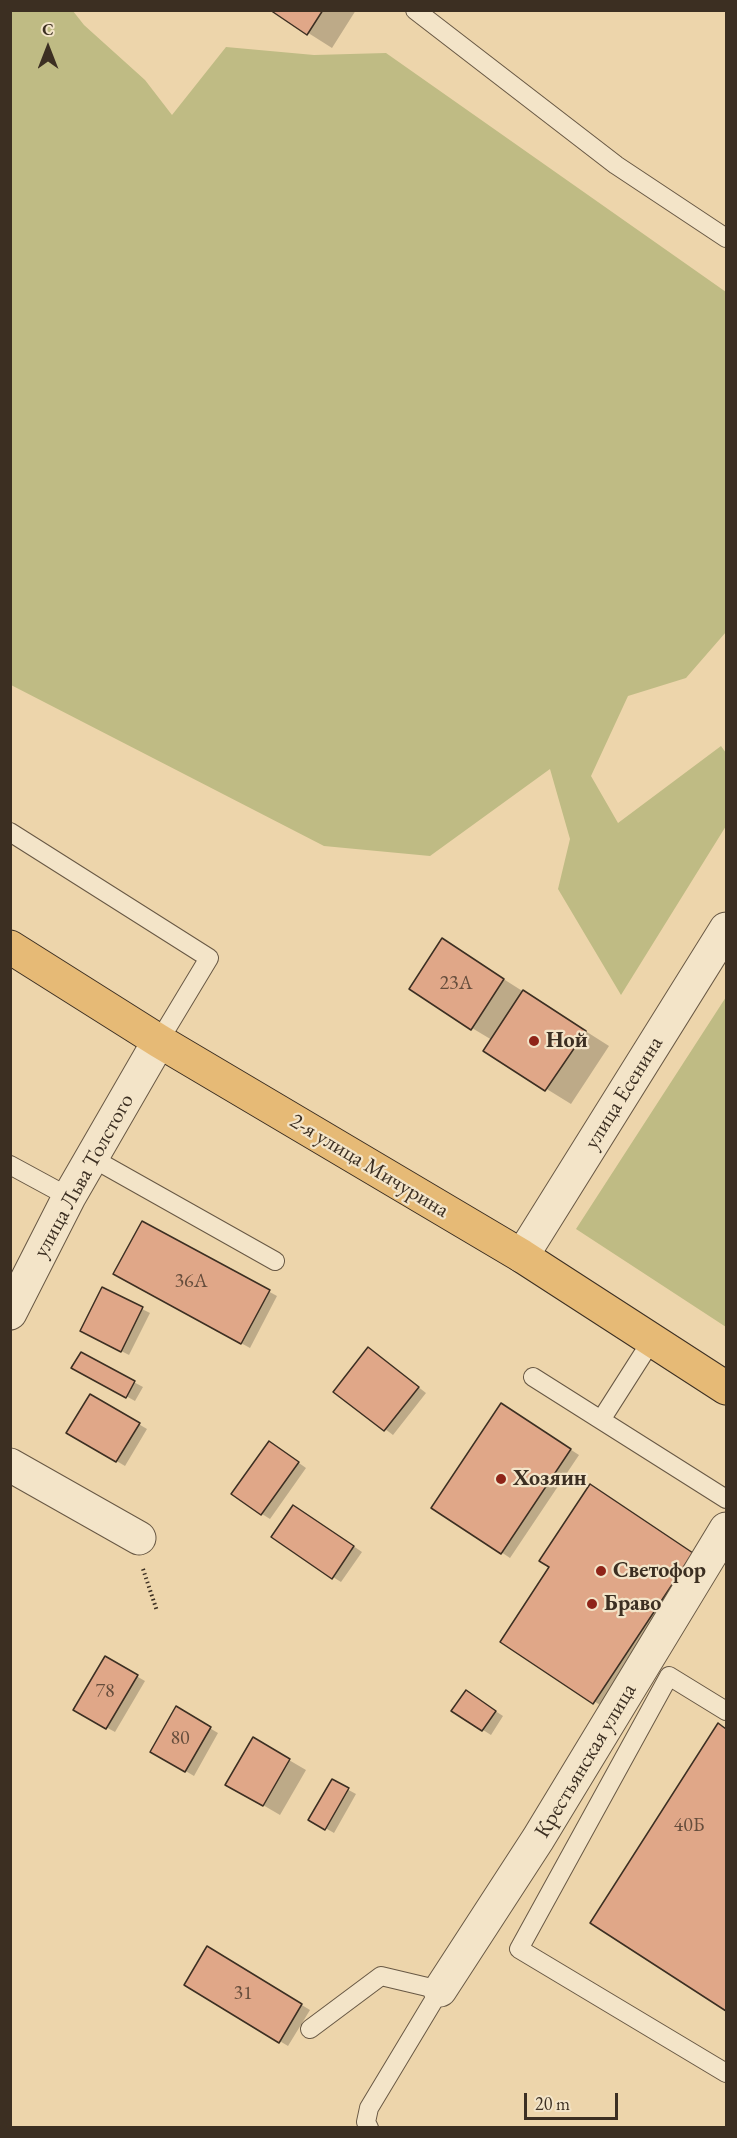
<!DOCTYPE html>
<html>
<head>
<meta charset="utf-8">
<style>
	body { margin:0 }
	#map { position:relative; width:737px; height:2138px; overflow:hidden; background:#edd5ab; font-family:"EB Garamond",serif }
	canvas { display:block }
	.frame { position:absolute; inset:0; border:12px solid #3c2f22; pointer-events:none }
	.north { position:absolute; left:18px; top:18px; width:60px; height:60px; -webkit-text-stroke:4px #f3e4c8; paint-order:stroke; rotate:0deg; font-size:16px; font-weight:700; line-height:24px; text-align:center; color:#3c2f22 }
	.north::after { content:''; display:block; margin:auto; width:21px; height:27px; background:#3c2f22; clip-path:polygon(50% 0,100% 100%,50% 72%,0 100%) }
	.scale { position:absolute; left:524px; top:2093px; width:94px; height:27px; box-sizing:border-box; border:3px solid #3c2f22; border-top:0; padding-left:8px; font-size:18px; line-height:21px; white-space:nowrap; color:#3c2f22; -webkit-text-stroke:4px #f3e4c8; paint-order:stroke }
</style>
</head>
<body>
<div id="map">
<canvas width="737" height="2138"></canvas>
<div class="frame"></div>
<div class="north">С</div>
<div class="scale">20 m</div>
</div>
<script>
const ctx = document.querySelector('canvas').getContext('2d');
ctx.lineJoin = 'round';
function fillPath(path, color) { ctx.fillStyle = color; ctx.fill(path, 'evenodd'); }
const poly = rows => new Path2D(rows.map(r => 'M' + r).join(''));
function strokePath(path, color, width, dash) { ctx.strokeStyle = color; ctx.lineWidth = width; ctx.lineCap = dash ? 'butt' : 'round'; ctx.setLineDash(dash || []); ctx.stroke(path); }
function write(font, color, halo, rows, align = 'center') {
  ctx.font = font + ' "EB Garamond",serif'; ctx.lineWidth = 4.5; ctx.setLineDash([]); ctx.textBaseline = 'middle'; ctx.strokeStyle = halo; ctx.fillStyle = color; for (const [text, x, y, turn = 0] of rows) {
    ctx.save(); ctx.translate(x, y); ctx.rotate((+turn || 0) * Math.PI / 180); ctx.textAlign = isNaN(turn) ? turn : align; if (halo) ctx.strokeText(text, 0, 0); ctx.fillText(text, 0, 0); ctx.restore();
  }
}
fillPath(poly([
	[10,11,73,11,84,25,145,80,172,115,226,47,314,55,386,53,726,292,726,632,686,678,628,696,591,776,618,823,721,746,726,753,726,826,621,995,558,889,570,839,550,769,430,856,324,846,11,685],
	[726,997,726,1327,576,1229]
]), '#bfbb84');
fillPath(poly([
	[272,10,356,10,332,48],
	[442,940,609,1046,571,1104,485,1051,492,1040,472,1028],
	[143,1223,277,1296,250,1348,115,1274],
	[142,1309,150,1313,129,1355,90,1335],
	[81,1354,143,1387,135,1401,74,1367],
	[376,1354,426,1393,393,1435,335,1391],
	[91,1396,147,1429,125,1466,68,1432],
	[510,1410,579,1455,510,1558,434,1507],
	[278,1448,306,1468,270,1519,262,1514],
	[607,1496,709,1564,611,1712,502,1642],
	[302,1511,362,1552,341,1582,333,1577],
	[105,1658,145,1681,115,1732,75,1710],
	[474,1697,503,1716,491,1735,453,1711],
	[176,1708,218,1733,194,1776,152,1751],
	[718,1725,726,1730,726,2009,592,1923],
	[253,1739,306,1770,280,1815,227,1784],
	[332,1781,356,1794,334,1833,310,1819],
	[208,1948,310,2010,288,2046,186,1985]
]), '#0003');
const building = poly([
	[270,10,323,10,307,35,270,10],
	[442,938,504,979,471,1030,409,989,442,938],
	[523,990,586,1031,545,1091,483,1051,523,990],
	[142,1221,270,1290,241,1344,113,1274,142,1221],
	[102,1287,143,1307,121,1352,80,1331,102,1287],
	[368,1347,419,1387,384,1431,333,1392,368,1347],
	[81,1352,135,1381,126,1398,71,1368,81,1352],
	[90,1394,140,1423,116,1462,66,1433,90,1394],
	[501,1403,571,1449,501,1554,431,1508,501,1403],
	[269,1441,299,1462,261,1515,231,1494,269,1441],
	[590,1484,693,1553,593,1704,500,1642,549,1567,539,1561,590,1484],
	[293,1505,354,1546,332,1579,271,1537,293,1505],
	[105,1656,138,1675,106,1729,73,1710,105,1656],
	[466,1690,496,1711,482,1731,451,1711,466,1690],
	[176,1706,211,1727,185,1772,150,1752,176,1706],
	[718,1723,726,1729,726,2011,590,1923,718,1723],
	[253,1737,290,1759,263,1806,225,1785,253,1737],
	[332,1779,349,1788,325,1830,308,1820,332,1779],
	[207,1946,302,2004,279,2043,184,1985,207,1946]
]);
fillPath(building, '#e0a788');
strokePath(building, '#3c2f22', 1.5);
const service = poly([
	[415,10,616,165,726,238],
	[10,832,209,958,159,1041],
	[92,1158,275,1261],
	[10,1165,69,1197],
	[533,1377,726,1499],
	[601,1420,652,1340],
	[726,1711,669,1676,519,1949,726,2073],
	[310,2029,381,1976,440,1990,369,2108,366,2122,369,2128]
]);
const minor = poly([
	[522,1256,726,929],
	[10,1313,69,1197,159,1041],
	[10,1465,139,1538],
	[440,1990,538,1839,726,1529]
]);
const primary = poly([
	[10,947,159,1041,522,1256,726,1388]
]);
strokePath(service, '#685844', 20);
strokePath(minor, '#685844', 35);
strokePath(primary, '#3c2f22', 35);
strokePath(poly([
	[143,1569,157,1611]
]), '#3c2f22', 4, [1.5, 3]);
strokePath(service, '#f3e4c8', 18);
strokePath(minor, '#f3e4c8', 33);
strokePath(primary, '#e6ba76', 33);
for (const [x, y, r, color] of [
	[534,1041,6,"#8f2418"],
	[501,1479,6,"#8f2418"],
	[601,1571,6,"#8f2418"],
	[592,1604,6,"#8f2418"]
]) { const dot = new Path2D(); dot.arc(x, y, r, 0, 2 * Math.PI); ctx.fillStyle = color; ctx.fill(dot); strokePath(dot, '#f3e4c8', 2); }
write('20px', '#654d3c', null, [
	["23А",456,984],
	["36А",191,1282],
	["78",105,1692],
	["80",180,1739],
	["40Б",689,1826],
	["31",243,1994]
]);
write('bold 22px', '#3c2f22', '#f3e4c8', [
	["Ной",546,1041],
	["Хозяин",513,1479],
	["Светофор",613,1571],
	["Браво",604,1604]
], 'left');
write('22px', '#3c2f22', '#f3e4c8', [
	["улица Есенина",624,1093,-58],
	["2-я улица Мичурина",369,1166,31],
	["улица Льва Толстого",84,1176,-61],
	["Крестьянская улица",586,1761,-59]
]);
</script>
</body>
</html>
